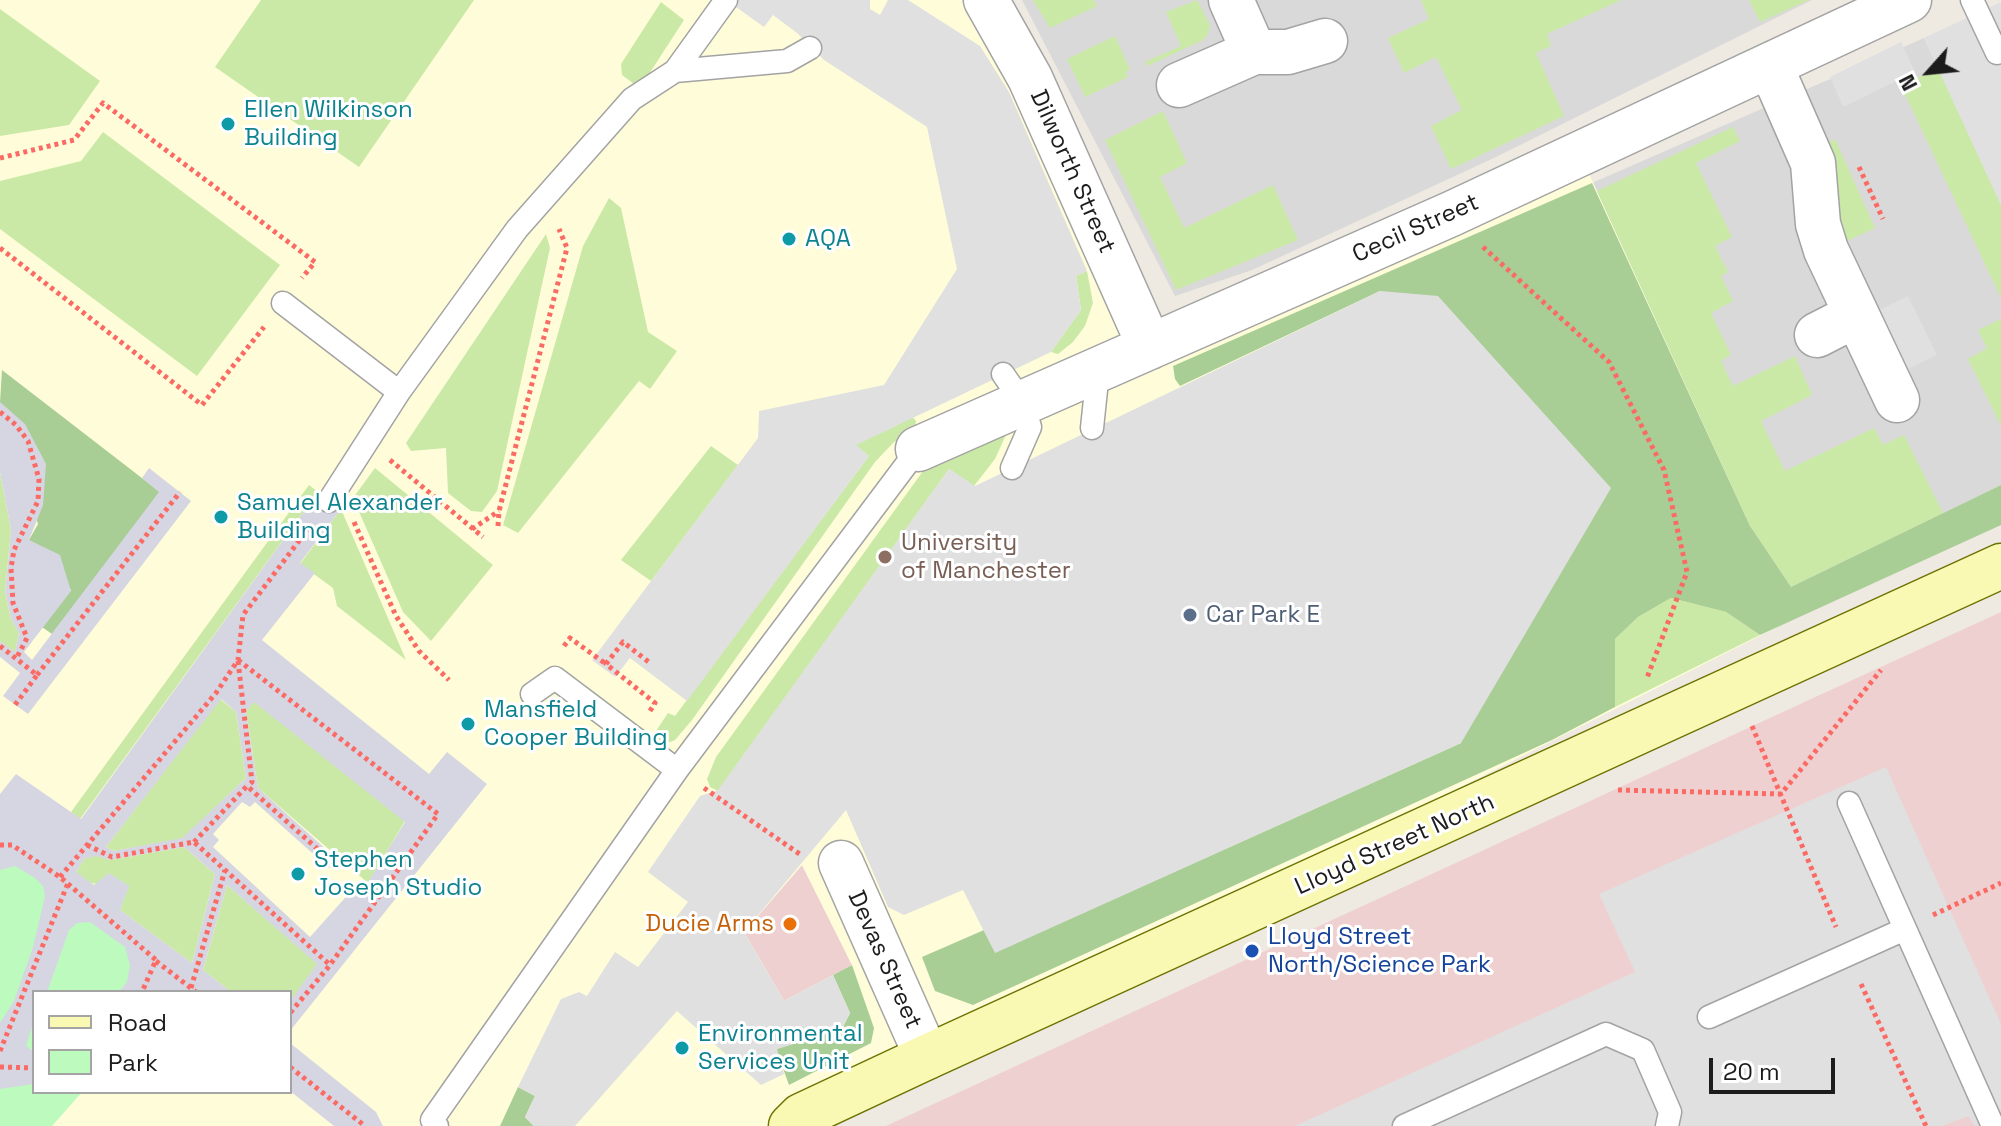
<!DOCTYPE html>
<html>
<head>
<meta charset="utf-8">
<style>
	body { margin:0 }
	#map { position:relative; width:2001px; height:1126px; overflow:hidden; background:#eee9e1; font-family:"Space Grotesk",sans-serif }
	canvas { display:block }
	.legend { position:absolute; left:32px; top:990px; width:260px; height:104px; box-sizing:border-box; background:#fff; border:2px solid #a4a4a4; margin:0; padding:10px 14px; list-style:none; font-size:24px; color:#1c1c1c }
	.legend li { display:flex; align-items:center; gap:16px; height:40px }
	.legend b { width:40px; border:2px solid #a4a4a4 }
	.north { position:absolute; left:1889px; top:32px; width:80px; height:80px; -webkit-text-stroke:6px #fff; paint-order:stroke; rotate:243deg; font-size:22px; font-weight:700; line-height:32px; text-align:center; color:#1c1c1c }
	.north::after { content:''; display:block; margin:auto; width:28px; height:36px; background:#1c1c1c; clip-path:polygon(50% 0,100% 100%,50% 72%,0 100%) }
	.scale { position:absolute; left:1709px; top:1058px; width:126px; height:36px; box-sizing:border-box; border:4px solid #1c1c1c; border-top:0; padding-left:10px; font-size:24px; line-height:28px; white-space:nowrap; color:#1c1c1c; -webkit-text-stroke:6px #fff; paint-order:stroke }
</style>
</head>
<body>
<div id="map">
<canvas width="2001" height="1126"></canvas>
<ul class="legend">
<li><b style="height:10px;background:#faf9b3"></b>Road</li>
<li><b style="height:22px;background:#bcfabd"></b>Park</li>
</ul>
<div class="north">N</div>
<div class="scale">20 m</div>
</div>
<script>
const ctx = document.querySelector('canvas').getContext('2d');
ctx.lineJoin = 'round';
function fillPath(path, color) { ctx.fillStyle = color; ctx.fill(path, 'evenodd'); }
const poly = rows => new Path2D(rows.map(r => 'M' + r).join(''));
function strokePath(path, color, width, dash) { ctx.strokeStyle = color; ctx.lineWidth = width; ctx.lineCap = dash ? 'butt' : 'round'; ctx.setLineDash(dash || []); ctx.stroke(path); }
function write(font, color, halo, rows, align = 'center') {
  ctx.font = font + ' "Space Grotesk",sans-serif'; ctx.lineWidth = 6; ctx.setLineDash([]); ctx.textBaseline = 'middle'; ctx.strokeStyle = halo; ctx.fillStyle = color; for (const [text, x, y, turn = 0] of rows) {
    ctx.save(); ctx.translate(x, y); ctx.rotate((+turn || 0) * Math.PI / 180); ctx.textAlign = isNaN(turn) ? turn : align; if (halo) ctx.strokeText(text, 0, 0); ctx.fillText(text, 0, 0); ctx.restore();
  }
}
fillPath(poly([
	[1022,0,1812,0,1496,157,1252,270,1175,296],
	[1924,38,2001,205,2001,485,1791,587,1750,526,1592,183]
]), '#dad9d9');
fillPath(poly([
	[2001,612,2001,1126,886,1126,1811,699],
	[802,865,852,965,784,1001,744,932]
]), '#efd0d0');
fillPath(poly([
	[0,0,986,0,1150,347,1580,154,1793,619,791,1126,0,1126],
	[802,865,852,965,784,1001,744,932],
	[34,992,290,992,290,1092,34,1092]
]), '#fffdd9');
fillPath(poly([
	[261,0,474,0,359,167,215,67],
	[1033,0,1094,0,1097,6,1050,28],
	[1197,0,1210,25,1208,34,1203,40,1147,66,1145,62,1181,46,1166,12],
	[1421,0,1621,0,1547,34,1551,46,1536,53,1564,116,1451,169,1431,126,1462,110,1436,57,1404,73,1388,38,1429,19],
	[1749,0,1809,0,1760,22],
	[661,2,684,20,649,74,634,84,622,75,621,64],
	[0,9,100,81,69,125,0,136],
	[1115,36,1130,70,1126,72,1128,77,1085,97,1067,59],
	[1938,68,2001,205,2001,298,1901,86],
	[1163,111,1187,163,1160,177,1184,228,1273,185,1298,240,1176,290,1105,140],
	[1733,127,1740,141,1696,163,1732,237,1715,246,1728,272,1721,276,1733,301,1711,313,1731,355,1721,361,1733,386,1795,356,1812,395,1761,421,1785,471,1874,428,1883,445,1904,435,1943,513,1791,587,1750,526,1597,191],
	[103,132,280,265,197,376,0,229,0,181,81,161],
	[1835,139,1875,228,1847,241,1842,240,1825,145],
	[609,198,621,208,648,332,677,351,650,389,639,381,518,533,503,525,583,246],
	[546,234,550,248,497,491,482,512,471,511,448,493,446,448,411,451,406,443],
	[1087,271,1093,303,1085,326,1073,342,1058,354,1051,352,1081,310,1076,276],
	[2001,319,2001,426,1968,359,1987,348,1978,330],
	[912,416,916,421,915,428,893,443,875,462,692,720,675,740,663,745,652,737,668,713,675,716,869,456,855,445],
	[1009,428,995,459,974,486,949,469,718,791,710,787,707,779,716,757,926,467],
	[711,446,738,465,651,581,621,560],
	[375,468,493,565,431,641,403,612,353,498],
	[0,472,11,530,5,592,11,619,19,633,15,653,0,641],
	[309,485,318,492,80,819,71,812],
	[341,509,406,660,337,606,333,588,300,564],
	[1671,598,1726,612,1760,635,1615,707,1615,639,1638,617],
	[220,699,236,712,246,778,182,839,113,851,106,847],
	[254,701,405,821,368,883,258,788,246,711],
	[184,847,215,874,192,963,120,910,128,886,88,883,76,872,84,859,97,855,110,860],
	[227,885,318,964,290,1001,290,992,231,992,203,970]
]), '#cbe9a6');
fillPath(poly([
	[1592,183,1750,526,1791,587,2001,485,2001,525,1760,635,1726,612,1671,598,1638,617,1615,639,1615,707,1552,740,973,1005,935,991,922,957,984,930,996,952,1461,743,1380,291,1180,386,1175,379,1173,366],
	[2,370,160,492,52,634,42,627,71,590,29,540,38,524,0,402],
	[852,965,874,1028,871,1043,789,1085,776,1049,842,1029,850,1013,833,975],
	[518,1087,535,1096,525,1117,534,1126,500,1126]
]), '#a9ce95');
fillPath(poly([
	[0,801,84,859,76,872,88,883,94,885,109,873,129,886,120,910,183,958,169,992,34,992,34,1092,82,1092,52,1126,0,1126]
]), '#bcfabd');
fillPath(poly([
	[726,0,870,0,870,9,880,15,888,0,908,0,980,46,1009,92,1087,271,1076,276,1081,310,1051,352,856,445,869,456,687,701,630,658,615,677,592,660,758,438,759,411,884,385,957,269,927,127,824,60,797,33,773,15,764,27],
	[2001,2,2001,205,1924,38],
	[1901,42,1915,72,1843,107,1830,77],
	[1380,291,1438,296,1611,488,1461,743,995,953,963,890,904,915,888,907,846,810,744,932,784,1001,833,975,850,1013,842,1029,777,1049,784,1074,761,1085,677,1011,575,1126,534,1126,525,1117,535,1096,518,1087,561,999,579,992,587,996,615,952,638,967,688,902,648,872,700,796,718,790,949,469,975,486],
	[1908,296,1937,355,1908,369,1879,310],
	[1886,767,2001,1024,2001,1126,1974,1126,1969,1116,1942,1126,1295,1126,1635,972,1599,894]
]), '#e0e0e0');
fillPath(poly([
	[0,402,25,424,46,464,43,505,29,540,60,555,71,591,24,652,32,660,159,492,142,478,149,468,191,501,28,714,3,696,20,673,0,657,0,641,15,652,19,633,11,619,5,592,11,530,0,472],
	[318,492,341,509,300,563,315,573,262,640,429,774,447,752,487,784,290,1031,290,1001,317,964,227,885,203,970,231,992,119,992,127,982,130,965,125,947,90,922,77,923,69,930,47,992,34,992,34,1021,26,1046,34,1052,34,1084,0,1089,0,1023,14,1001,33,947,45,896,43,886,35,878,15,866,0,870,0,794,16,774,81,819],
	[221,699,236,712,246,778,182,838,113,851,106,847],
	[254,702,405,822,368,882,361,880,310,937,213,847,219,840,213,834,242,802,250,807,255,802,329,868,338,860,258,788,246,711],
	[184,847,215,874,192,963,120,910,129,886,109,873,94,885,76,872,84,859,96,856,110,860],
	[290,1043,376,1112,383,1126,334,1126,290,1091]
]), '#d6d6e3');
const lane = poly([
	[1972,0,1997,53,2001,51],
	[675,71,787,61,810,48],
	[283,303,399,392],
	[1003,374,1023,403,1030,427,1012,468],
	[1092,428,1098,371],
	[329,501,399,392,517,229,632,99,675,71,726,0],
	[532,694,555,678,677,770],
	[1849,803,1993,1126],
	[1709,1017,1905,929],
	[437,1126,432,1120,677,770,918,449],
	[1404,1126,1606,1034,1643,1050,1670,1112,1667,1126]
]);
const street = poly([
	[986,0,1030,78,1150,347],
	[1231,0,1254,52],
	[1770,65,1813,163,1818,224,1826,250,1897,400],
	[1179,85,1254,52,1288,52,1325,41],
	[1817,335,1856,315],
	[918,449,1451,214,1909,0],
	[841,863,927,1057]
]);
const secondary = poly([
	[791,1126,801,1116,927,1057,2001,566]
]);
strokePath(lane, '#a3a3a3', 25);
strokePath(street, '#a3a3a3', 47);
strokePath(secondary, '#6d7303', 47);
strokePath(poly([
	[0,158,74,140,103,103,315,262,302,278],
	[1859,167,1883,219],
	[1483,247,1609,362,1664,470,1687,572,1647,678],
	[0,248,202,405,264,327],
	[0,412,16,425,28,441,39,479,38,501,14,550,11,568,13,603,27,638,16,659],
	[390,460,483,537],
	[354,522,396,616,419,651,449,680],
	[498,526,499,511,567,248,559,229],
	[472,529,499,511],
	[0,646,37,675,15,705],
	[564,646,570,638,606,664],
	[238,660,438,814,330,965,290,1013],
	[238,661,252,782,247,786],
	[37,675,180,492],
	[650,711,655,703,606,664,623,642,650,663],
	[1752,726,1836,927],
	[704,788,801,855],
	[1618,790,1781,794,1881,670],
	[194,842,247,786,331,861],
	[0,845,12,845,60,877,156,960,142,992],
	[87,845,112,857,194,842,330,965],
	[60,877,216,693,238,660,243,615,311,525],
	[1933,915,2001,883],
	[156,961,196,992],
	[1861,984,1926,1126],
	[191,988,225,870],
	[0,1051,68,883],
	[0,1067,34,1068],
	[290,1067,365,1126]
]), '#fb6b65', 5, [4, 4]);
strokePath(lane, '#fff', 22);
strokePath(street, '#fff', 44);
strokePath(secondary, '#faf9b3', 44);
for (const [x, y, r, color] of [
	[228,124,8,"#0f9aa8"],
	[789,239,8,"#0f9aa8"],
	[221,517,8,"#0f9aa8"],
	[885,557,8,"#8d6e63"],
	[1190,615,8,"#5c6f8a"],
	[468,724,8,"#0f9aa8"],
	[298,874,8,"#0f9aa8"],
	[790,924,8,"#e8710a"],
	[1252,951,8,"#1a4fb4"],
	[682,1048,8,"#0f9aa8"]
]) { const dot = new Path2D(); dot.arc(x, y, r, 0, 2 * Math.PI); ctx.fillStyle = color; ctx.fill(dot); strokePath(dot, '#fff', 3); }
write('24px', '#0d838f', '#fff', [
	["Ellen Wilkinson",244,110],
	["Building",244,138],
	["AQA",805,239],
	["Samuel Alexander",237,503],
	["Building",237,531],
	["Mansfield",484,710],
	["Cooper Building",484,738],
	["Stephen",314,860],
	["Joseph Studio",314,888],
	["Environmental",698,1034],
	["Services Unit",698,1062]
], 'left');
write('24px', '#1c1c1c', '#fff', [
	["Dilworth Street",1072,172,66],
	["Cecil Street",1416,229,-24],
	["Lloyd Street North",1395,845,-24],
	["Devas Street",884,960,66]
]);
write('24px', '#785e54', '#fff', [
	["University",901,543],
	["of Manchester",901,571]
], 'left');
write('24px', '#4e5e75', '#fff', [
	["Car Park E",1206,615]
], 'left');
write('24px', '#c56008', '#fff', [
	["Ducie Arms",774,924]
], 'right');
write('24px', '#164399', '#fff', [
	["Lloyd Street",1268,937],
	["North/Science Park",1268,965]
], 'left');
</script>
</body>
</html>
